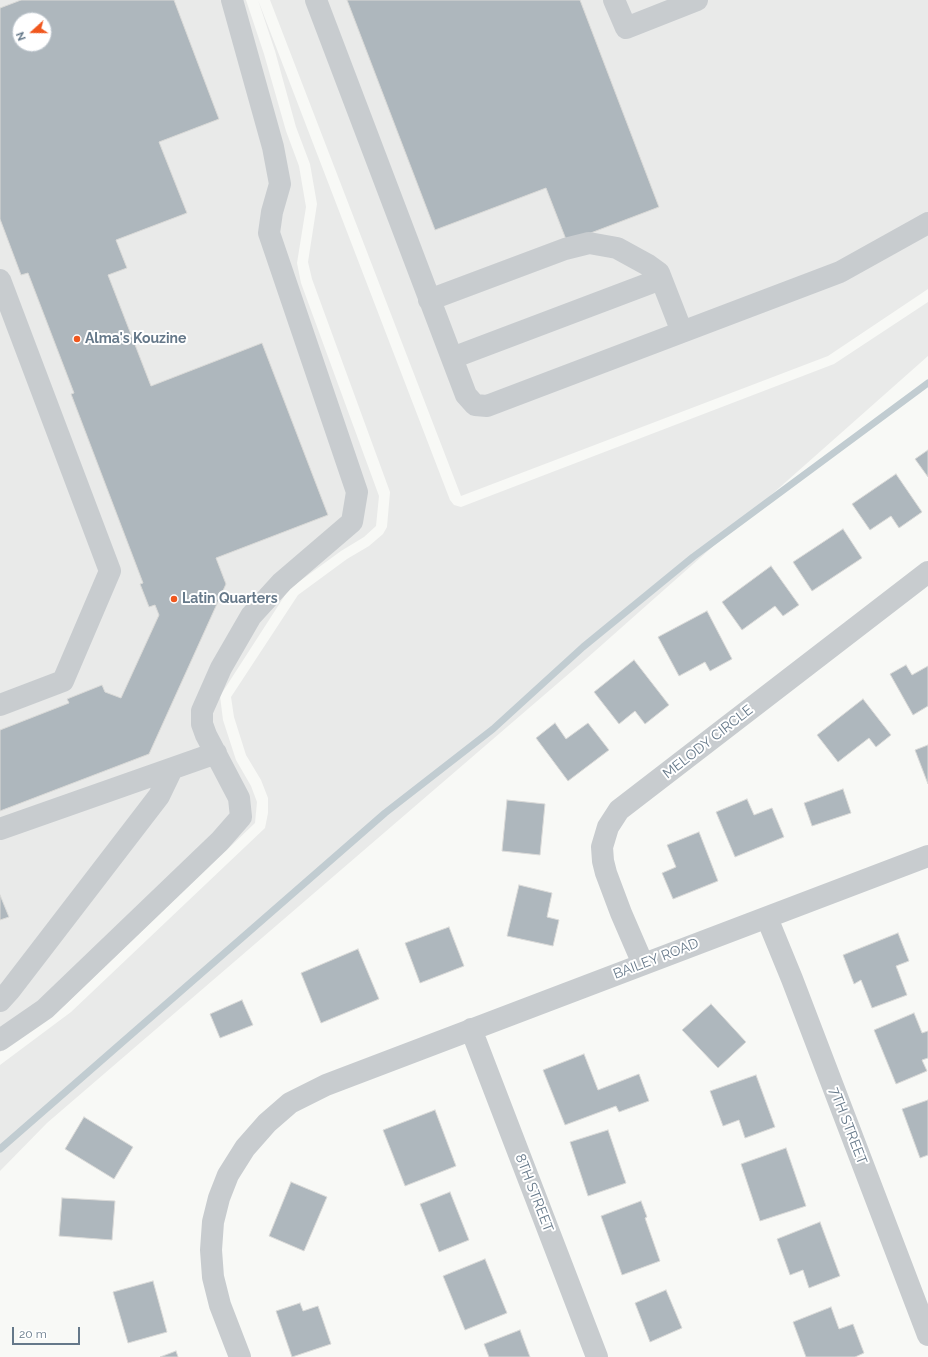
<!DOCTYPE html>
<html>
<head>
<meta charset="utf-8">
<style>
	body { margin:0 }
	#map { position:relative; width:928px; height:1357px; overflow:hidden; background:#f8f9f6; font-family:Raleway,sans-serif }
	canvas { display:block }
	.north { position:absolute; left:12px; top:12px; width:40px; height:40px; box-sizing:border-box; background:#fff; border:1px solid #c1c9d0; border-radius:50%; rotate:249deg; font-size:11px; font-weight:700; line-height:16px; text-align:center; color:#657889 }
	.north::after { content:''; display:block; margin:auto; width:14px; height:18px; background:#f0571e; clip-path:polygon(50% 0,100% 100%,50% 72%,0 100%) }
	.scale { position:absolute; left:12px; top:1327px; width:68px; height:18px; box-sizing:border-box; border:2px solid #657889; border-top:0; padding-left:5px; font-size:12px; line-height:14px; white-space:nowrap; color:#657889; -webkit-text-stroke:3px #fff; paint-order:stroke }
</style>
</head>
<body>
<div id="map">
<canvas width="928" height="1357"></canvas>
<div class="north">N</div>
<div class="scale">20 m</div>
</div>
<script>
const ctx = document.querySelector('canvas').getContext('2d');
ctx.lineJoin = 'round';
function fillPath(path, color) { ctx.fillStyle = color; ctx.fill(path, 'evenodd'); }
const poly = rows => new Path2D(rows.map(r => 'M' + r).join(''));
function strokePath(path, color, width, dash) { ctx.strokeStyle = color; ctx.lineWidth = width; ctx.lineCap = dash ? 'butt' : 'round'; ctx.setLineDash(dash || []); ctx.stroke(path); }
function write(font, color, halo, rows, align = 'center') {
  ctx.font = font + ' Raleway,sans-serif'; ctx.lineWidth = 4; ctx.setLineDash([]); ctx.textBaseline = 'middle'; ctx.strokeStyle = halo; ctx.fillStyle = color; for (const [text, x, y, turn = 0] of rows) {
    ctx.save(); ctx.translate(x, y); ctx.rotate((+turn || 0) * Math.PI / 180); ctx.textAlign = isNaN(turn) ? turn : align; if (halo) ctx.strokeText(text, 0, 0); ctx.fillText(text, 0, 0); ctx.restore();
  }
}
fillPath(poly([
	[0,0,246,0,264,54,286,131,299,166,306,207,297,263,301,283,379,496,376,526,364,537,341,551,289,589,220,696,223,720,236,760,251,786,257,802,255,823,65,1005,0,1052],
	[20,20,44,20,44,44,20,44],
	[258,0,450,500,454,505,461,507,834,364,928,302,928,356,586,659,47,1123,0,1171,0,1065,71,1012,265,828,268,813,268,798,261,780,246,755,234,717,231,697,298,595,347,559,369,546,383,534,387,527,390,492,312,279,308,262,317,204,310,164,296,127,275,51],
	[270,0,928,0,928,289,828,356,461,496]
]), '#e9eae9');
strokePath(poly([
	[0,1149,385,813,493,729,583,647,693,557,928,383]
]), '#c1ccd1', 7);
const building = poly([
	[21,0,174,0,219,119,159,142,187,213,116,240,127,268,108,275,151,386,262,343,328,515,216,558,226,584,149,754,0,811,0,730,69,703,67,699,102,685,105,692,121,698,159,615,155,605,149,607,140,584,143,583,71,394,74,393,28,273,21,275,0,219,0,8,21,0],
	[20,20,44,20,44,44,20,44,20,20],
	[347,0,580,0,659,207,567,242,546,188,435,230,347,0],
	[928,450,928,477,915,459,928,450],
	[896,474,922,512,899,528,891,516,870,530,852,504,896,474],
	[843,529,862,558,812,591,793,562,843,529],
	[771,566,799,605,783,616,775,606,742,630,722,602,771,566],
	[707,611,732,659,710,671,705,662,679,676,658,637,707,611],
	[634,660,669,705,645,724,635,711,619,724,594,692,634,660],
	[906,665,912,675,928,666,928,706,913,715,890,674,906,665],
	[863,699,891,735,876,747,869,738,838,762,817,735,863,699],
	[555,723,566,739,588,723,609,750,568,781,536,738,555,723],
	[928,745,928,784,915,750,928,745],
	[843,789,851,813,812,826,804,803,843,789],
	[747,799,754,815,772,808,784,837,735,857,716,812,747,799],
	[507,800,545,804,540,855,502,851,507,800],
	[699,832,718,881,673,899,662,873,676,867,667,845,699,832],
	[519,885,552,893,547,917,559,920,553,946,507,936,519,885],
	[0,895,9,917,0,920,0,895],
	[449,927,464,966,420,983,405,943,449,927],
	[898,933,909,961,896,966,907,995,872,1008,861,980,854,984,843,955,898,933],
	[358,949,379,999,321,1023,301,973,358,949],
	[242,1000,253,1025,220,1038,210,1014,242,1000],
	[711,1004,746,1042,718,1068,682,1030,711,1004],
	[914,1013,922,1033,928,1031,928,1058,922,1060,927,1071,896,1084,874,1030,914,1013],
	[584,1054,598,1090,639,1074,649,1101,619,1112,616,1106,565,1125,543,1070,584,1054],
	[756,1075,775,1127,745,1138,739,1120,723,1126,710,1091,756,1075],
	[928,1100,928,1155,920,1158,902,1109,928,1100],
	[435,1110,456,1166,405,1186,383,1130,435,1110],
	[84,1117,133,1147,114,1179,65,1149,84,1117],
	[608,1130,626,1183,588,1196,570,1142,608,1130],
	[786,1148,806,1206,760,1221,741,1164,786,1148],
	[291,1182,327,1197,304,1251,269,1236,291,1182],
	[450,1192,469,1240,439,1252,420,1204,450,1192],
	[62,1198,115,1201,112,1240,59,1236,62,1198],
	[641,1201,647,1217,645,1218,660,1261,622,1275,601,1216,641,1201],
	[820,1222,840,1276,809,1288,803,1270,790,1275,777,1239,820,1222],
	[485,1259,507,1313,465,1330,443,1276,485,1259],
	[153,1281,167,1332,128,1343,113,1292,153,1281],
	[666,1290,682,1328,650,1342,635,1303,666,1290],
	[300,1303,303,1311,318,1306,331,1344,292,1357,276,1311,300,1303],
	[831,1307,839,1329,853,1324,864,1353,855,1357,806,1357,793,1322,831,1307],
	[520,1330,530,1357,489,1357,484,1344,520,1330],
	[176,1351,178,1357,160,1357,176,1351]
]);
fillPath(building, '#aeb7bd');
strokePath(building, '#dadad8', 1);
strokePath(poly([
	[316,0,466,395,475,405,487,406,840,272,928,223],
	[614,0,626,28,697,0],
	[0,280,110,571,63,681,0,705],
	[429,300,565,249,589,243,617,248,648,265,659,273,682,332],
	[452,358,661,279],
	[0,829,216,753],
	[767,918,792,979,928,1335],
	[643,964,621,913,606,873,603,861,602,847,608,827,619,810,928,572],
	[0,1001,10,990,159,796,172,769],
	[471,1029,597,1357],
	[0,1040,45,1009,220,841,241,817,239,798,206,735,202,724,202,711,221,668,251,616,282,582,352,522,357,492,269,233,272,212,280,184,273,147,232,0],
	[240,1357,220,1305,213,1277,211,1250,213,1222,219,1198,228,1175,245,1148,267,1123,290,1103,326,1085,928,856]
]), '#c8cccf', 22);
for (const [x, y, r, color] of [
	[77,339,4,"#f0571e"],
	[174,599,4,"#f0571e"]
]) { const dot = new Path2D(); dot.arc(x, y, r, 0, 2 * Math.PI); ctx.fillStyle = color; ctx.fill(dot); strokePath(dot, '#fff', 1.5); }
write('bold 14px', '#657889', '#fff', [
	["Alma's Kouzine",85,339],
	["Latin Quarters",182,599]
], 'left');
write('14px', '#657889', '#fff', [
	["MELODY CIRCLE",708,742,-38],
	["BAILEY ROAD",656,959,-21],
	["7TH STREET",848,1126,69],
	["8TH STREET",534,1193,69]
]);
</script>
</body>
</html>
